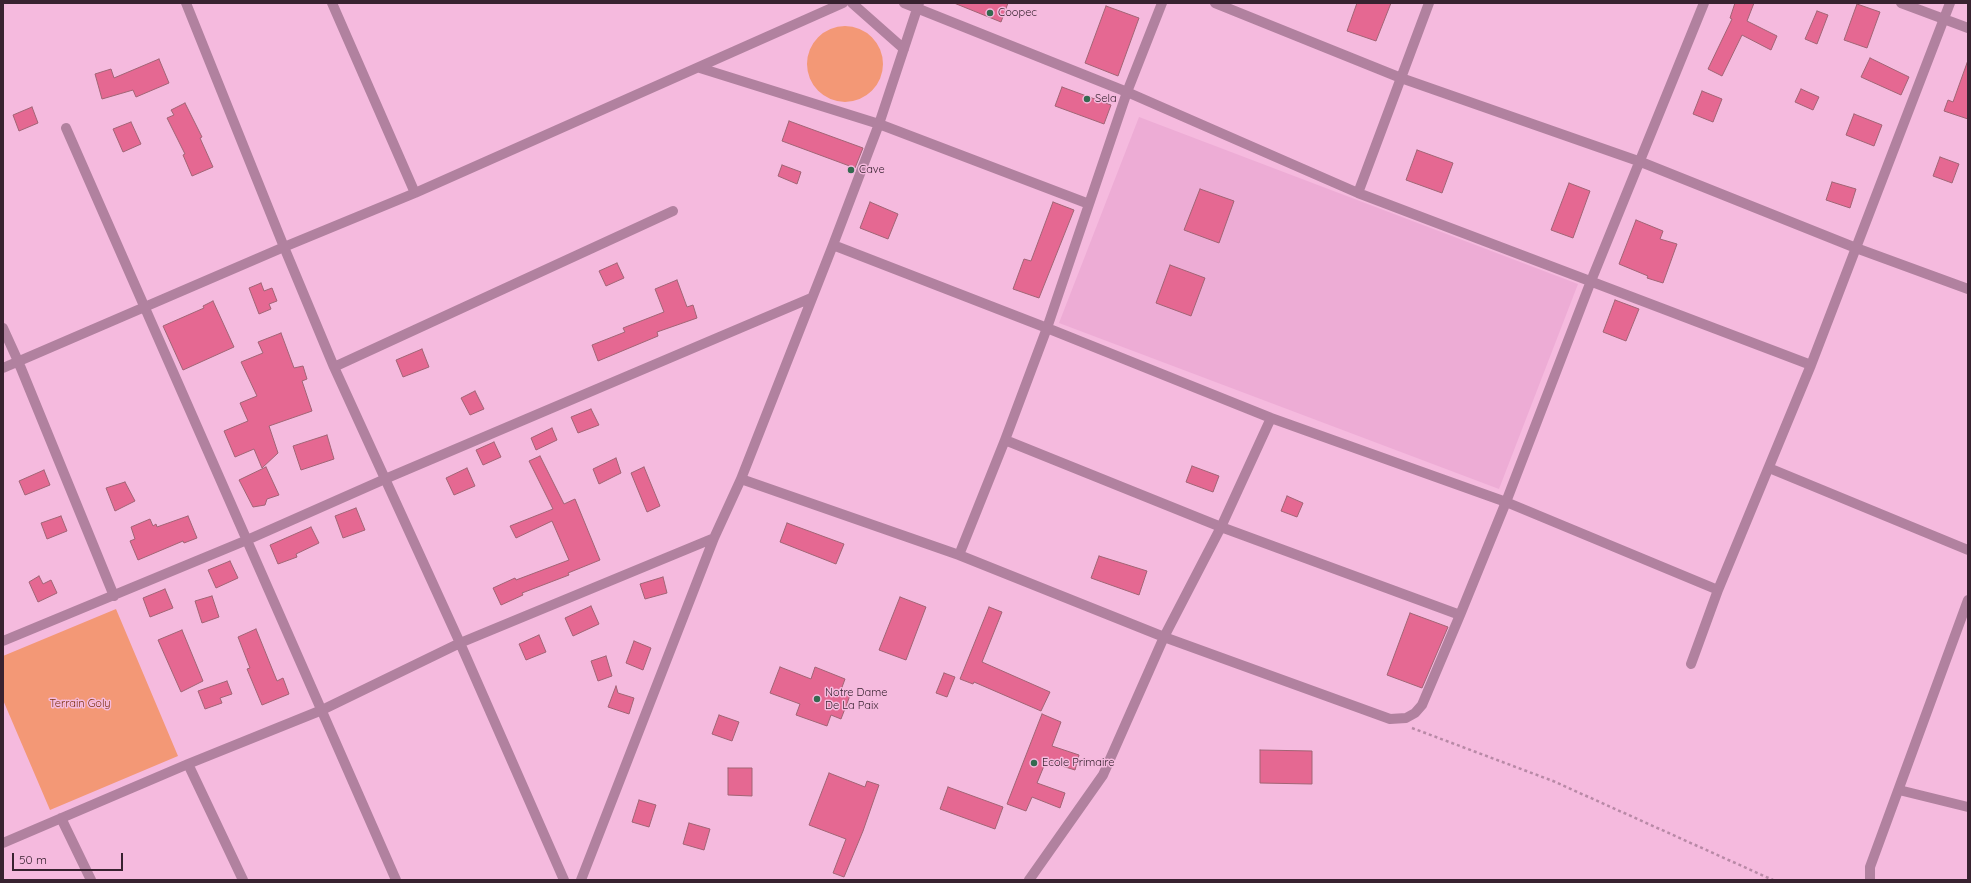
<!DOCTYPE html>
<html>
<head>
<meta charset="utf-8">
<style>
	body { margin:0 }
	#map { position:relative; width:1971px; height:883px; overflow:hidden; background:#f5bade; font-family:Quicksand,sans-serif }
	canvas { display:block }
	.frame { position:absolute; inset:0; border:4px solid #382230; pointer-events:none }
	.scale { position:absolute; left:12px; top:853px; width:111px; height:18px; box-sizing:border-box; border:2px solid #382230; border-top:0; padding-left:5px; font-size:12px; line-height:14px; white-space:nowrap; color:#382230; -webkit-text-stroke:3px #f5bade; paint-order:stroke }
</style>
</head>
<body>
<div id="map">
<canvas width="1971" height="883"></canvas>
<div class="frame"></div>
<div class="scale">50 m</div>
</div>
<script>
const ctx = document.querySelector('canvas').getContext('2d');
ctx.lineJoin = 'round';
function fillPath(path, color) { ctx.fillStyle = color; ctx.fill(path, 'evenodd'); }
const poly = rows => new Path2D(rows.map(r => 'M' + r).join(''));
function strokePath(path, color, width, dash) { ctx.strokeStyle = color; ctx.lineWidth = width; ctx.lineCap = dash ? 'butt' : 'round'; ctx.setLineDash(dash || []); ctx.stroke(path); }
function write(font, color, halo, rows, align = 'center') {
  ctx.font = font + ' Quicksand,sans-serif'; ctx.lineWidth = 3; ctx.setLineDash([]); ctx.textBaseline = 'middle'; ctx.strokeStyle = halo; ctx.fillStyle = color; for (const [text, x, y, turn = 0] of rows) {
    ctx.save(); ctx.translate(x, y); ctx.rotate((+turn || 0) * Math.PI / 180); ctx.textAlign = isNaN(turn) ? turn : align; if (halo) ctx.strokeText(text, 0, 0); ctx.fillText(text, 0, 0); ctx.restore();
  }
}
fillPath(poly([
	[1139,117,1578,284,1499,489,1059,323]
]), '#edacd5');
fillPath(poly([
	'807 64a38 38 0 1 1 76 0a38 38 0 1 1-76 0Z',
	[116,609,178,756,50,810,3,700,3,656]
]), '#f39876');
const building = poly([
	[954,3,1008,3,1001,22,954,3],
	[1357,3,1391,3,1376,41,1347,31,1357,3],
	[1735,3,1754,3,1747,21,1777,36,1771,50,1742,35,1722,76,1708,69,1732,19,1730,18,1735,3],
	[1857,4,1880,12,1867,48,1844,40,1857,4],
	[1106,6,1139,18,1118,76,1085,63,1106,6],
	[1817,11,1828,15,1817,44,1805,39,1817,11],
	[1870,58,1909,77,1901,95,1861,77,1870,58],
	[159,59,169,83,136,97,133,90,102,99,95,74,111,69,114,78,159,59],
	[1967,63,1968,64,1968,119,1944,111,1948,100,1953,102,1967,63],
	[1062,87,1111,105,1104,124,1055,106,1062,87],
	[1801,89,1819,97,1813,110,1795,102,1801,89],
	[1702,91,1722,99,1713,122,1693,114,1702,91],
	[185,103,202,137,200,138,213,167,192,176,183,155,185,154,167,118,174,115,171,110,185,103],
	[32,107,38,123,19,131,13,115,32,107],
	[1854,114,1882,125,1874,146,1846,135,1854,114],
	[789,121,863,148,855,168,782,141,789,121],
	[131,122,141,144,123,152,113,129,131,122],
	[1417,150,1453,163,1442,193,1406,180,1417,150],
	[1940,157,1959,164,1952,183,1933,176,1940,157],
	[782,165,801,172,797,184,778,176,782,165],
	[1832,182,1856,189,1850,208,1826,200,1832,182],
	[1569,183,1590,191,1573,238,1551,230,1569,183],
	[1200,189,1234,201,1219,243,1184,230,1200,189],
	[870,202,898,214,888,239,860,228,870,202],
	[1053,202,1074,210,1039,298,1013,289,1024,259,1031,261,1053,202],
	[1636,220,1663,231,1660,239,1677,244,1663,283,1647,278,1648,276,1619,264,1636,220],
	[617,263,624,278,606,286,599,271,617,263],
	[1170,265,1205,278,1191,316,1156,303,1170,265],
	[677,280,687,307,693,305,697,318,657,332,658,336,598,361,592,345,625,332,623,328,664,312,655,289,677,280],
	[261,283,264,291,272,288,277,301,269,304,271,309,259,314,249,288,261,283],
	[1615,300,1639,309,1626,341,1603,332,1615,300],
	[213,301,234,347,183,370,163,326,204,308,203,306,213,301],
	[281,333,294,368,303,366,307,379,302,381,312,411,269,426,278,453,262,468,254,449,235,457,224,431,248,421,240,403,257,396,241,362,263,353,258,342,281,333],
	[422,349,429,367,403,377,396,360,422,349],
	[475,391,484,409,470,415,461,398,475,391],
	[591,409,599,425,578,433,571,417,591,409],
	[552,428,557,440,536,450,531,438,552,428],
	[327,435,334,459,301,470,293,446,327,435],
	[494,442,501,457,483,465,476,450,494,442],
	[540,456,564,504,575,499,600,560,568,573,569,575,522,593,523,595,501,605,493,588,515,578,516,580,569,560,552,521,516,538,510,526,553,509,529,461,540,456],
	[616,458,621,473,599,484,593,469,616,458],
	[1192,466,1219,476,1213,492,1186,482,1192,466],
	[266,467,279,495,267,499,265,505,253,507,239,480,266,467],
	[644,467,660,506,647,512,631,473,644,467],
	[467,468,475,486,454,495,446,478,467,468],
	[44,470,50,485,25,495,19,481,44,470],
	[125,482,135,501,115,511,106,488,125,482],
	[1287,496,1303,503,1297,517,1281,511,1287,496],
	[356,508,365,530,343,538,335,516,356,508],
	[61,516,67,531,47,539,41,523,61,516],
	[188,516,197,538,184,543,183,541,138,560,130,541,135,539,131,527,150,519,153,526,156,524,157,527,188,516],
	[787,523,844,544,836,564,780,542,787,523],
	[311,527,319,543,296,554,297,557,278,564,270,545,311,527],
	[1099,556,1147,571,1139,595,1091,578,1099,556],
	[230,561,238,578,216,588,208,570,230,561],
	[39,576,43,584,51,580,57,593,38,602,29,582,39,576],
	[663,577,667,593,645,599,640,584,663,577],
	[165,589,173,608,150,617,143,598,165,589],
	[212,596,219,617,202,623,195,601,212,596],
	[900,597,926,607,906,660,879,650,900,597],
	[591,606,599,624,573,636,565,618,591,606],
	[989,607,1002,612,982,662,1050,692,1041,711,974,682,973,684,960,679,989,607],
	[1410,613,1448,627,1422,688,1387,675,1410,613],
	[256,629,277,681,283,678,289,694,262,705,247,669,250,668,238,637,256,629],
	[182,630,203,681,181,692,158,640,182,630],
	[539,635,546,652,526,660,519,644,539,635],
	[634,641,651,648,643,670,626,663,634,641],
	[606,656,612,676,598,681,591,661,606,656],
	[780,667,811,679,815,667,845,679,841,690,851,693,841,719,831,715,827,726,796,715,800,704,770,693,780,667],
	[944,673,955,677,947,697,936,693,944,673],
	[227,681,232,694,220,698,222,703,205,709,198,691,227,681],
	[616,686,618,693,634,698,629,714,608,707,616,686],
	[1042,714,1061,722,1052,746,1079,755,1075,770,1046,761,1037,783,1065,793,1060,808,1032,797,1026,811,1007,804,1042,714],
	[719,715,739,722,732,741,712,734,719,715],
	[1260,750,1312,751,1312,784,1260,783,1260,750],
	[728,768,752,768,752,796,728,795,728,768],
	[829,773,865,787,867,781,879,785,863,831,844,877,833,873,846,839,809,825,829,773],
	[948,787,1003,807,995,829,940,809,948,787],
	[639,800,656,805,649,827,632,822,639,800],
	[689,823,710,829,704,850,683,844,689,823]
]);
fillPath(building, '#e56892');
strokePath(building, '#a16475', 1);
strokePath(poly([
	[1412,728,1553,781,1773,880]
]), '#b889a6', 2.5, [3, 3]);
strokePath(poly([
	[186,3,284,247,334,367,460,643,564,880],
	[332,3,415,193],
	[852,3,904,49],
	[904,3,1127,92,1358,193,1811,365],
	[1215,3,1401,78,1641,162,1856,248,1968,289],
	[1901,3,1968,28],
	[700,68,879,124,1089,204],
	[66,128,396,880],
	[1358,193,1429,3],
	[833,245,1047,328,1271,418,1506,502,1718,590],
	[3,328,18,361,114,596],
	[334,367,673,211],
	[3,368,284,247,415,193,843,3],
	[1005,440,1221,527,1460,615],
	[1769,468,1968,550],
	[741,479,959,555,1164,637,1390,719,1406,718,1415,713,1422,705,1460,615,1506,502,1591,281,1704,3],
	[959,555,1005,440,1047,328,1127,92,1162,3],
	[3,641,247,540,385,479,811,298],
	[1691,664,1718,590,1811,365,1950,3],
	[188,764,243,880],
	[1899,790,1968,807],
	[61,818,91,880],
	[3,843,188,764,322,710,460,643,714,538],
	[581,880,714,538,741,479,833,245,879,124,919,3],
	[1029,880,1103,775,1164,637,1221,527,1271,418],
	[1870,880,1870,867,1968,600]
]), '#b1819f', 10);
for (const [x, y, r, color] of [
	[990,13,4,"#346a50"],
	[1087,99,4,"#346a50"],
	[851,170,4,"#346a50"],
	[817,699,4,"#346a50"],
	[1034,763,4,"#346a50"]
]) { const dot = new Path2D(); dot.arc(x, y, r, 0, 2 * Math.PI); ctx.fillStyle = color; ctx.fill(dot); strokePath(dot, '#f5bade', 1.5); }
write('11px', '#382230', '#f5bade', [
	["Coopec",998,13],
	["Sela",1095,99],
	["Cave",859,170],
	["Notre Dame",825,693],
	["De La Paix",825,706],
	["Ecole Primaire",1042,763]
], 'left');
write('11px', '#7e3211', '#f5bade', [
	["Terrain Goly",80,704]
]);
</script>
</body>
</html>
